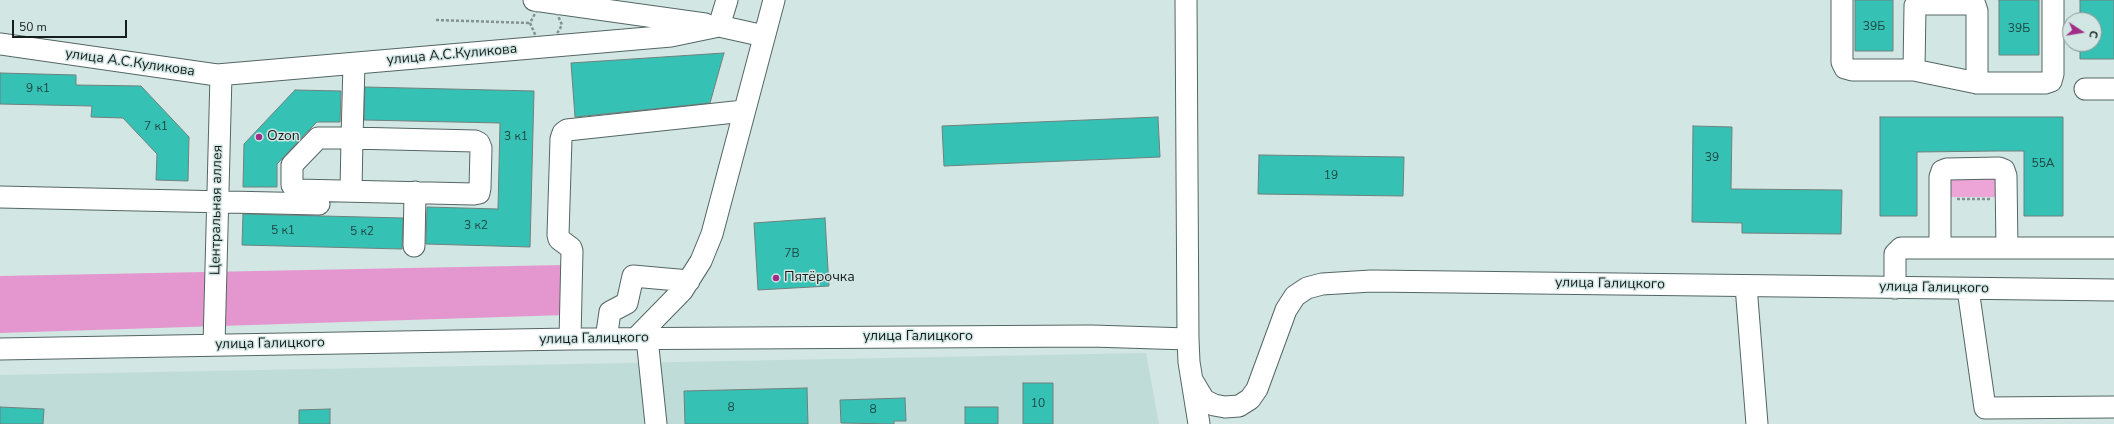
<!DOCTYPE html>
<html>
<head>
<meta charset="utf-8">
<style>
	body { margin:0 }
	#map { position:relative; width:2114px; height:424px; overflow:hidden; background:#d2e6e3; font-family:"Nunito Sans",sans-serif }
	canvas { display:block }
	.north { position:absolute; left:2062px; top:12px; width:40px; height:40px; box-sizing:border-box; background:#d2e6e3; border:1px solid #879694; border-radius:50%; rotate:102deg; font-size:11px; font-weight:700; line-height:16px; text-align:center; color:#161e1d }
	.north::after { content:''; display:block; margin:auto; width:14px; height:18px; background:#a12d87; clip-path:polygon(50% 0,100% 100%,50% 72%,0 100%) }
	.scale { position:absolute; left:12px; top:20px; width:115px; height:18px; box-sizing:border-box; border:2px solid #161e1d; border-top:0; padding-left:5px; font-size:12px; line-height:14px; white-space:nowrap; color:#161e1d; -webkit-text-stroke:3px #d2e6e3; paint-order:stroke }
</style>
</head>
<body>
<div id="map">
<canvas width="2114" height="424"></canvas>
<div class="north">С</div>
<div class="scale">50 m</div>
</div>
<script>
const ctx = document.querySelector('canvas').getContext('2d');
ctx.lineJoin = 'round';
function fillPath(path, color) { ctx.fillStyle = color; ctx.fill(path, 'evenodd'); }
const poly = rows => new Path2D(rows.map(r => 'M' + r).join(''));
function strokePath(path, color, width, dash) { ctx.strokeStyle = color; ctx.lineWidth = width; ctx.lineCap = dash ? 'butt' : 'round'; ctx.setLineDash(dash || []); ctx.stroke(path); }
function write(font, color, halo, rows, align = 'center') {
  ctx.font = font + ' "Nunito Sans",sans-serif'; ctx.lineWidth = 3; ctx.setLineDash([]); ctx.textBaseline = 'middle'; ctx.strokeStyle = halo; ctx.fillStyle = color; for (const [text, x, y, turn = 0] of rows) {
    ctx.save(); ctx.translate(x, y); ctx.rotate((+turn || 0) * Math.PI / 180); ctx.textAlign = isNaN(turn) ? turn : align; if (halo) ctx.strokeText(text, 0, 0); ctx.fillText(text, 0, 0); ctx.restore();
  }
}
fillPath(poly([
	[1146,353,1159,424,0,424,0,375]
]), '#c0dcd8');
fillPath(poly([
	[1998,177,1998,197,1946,197,1946,178]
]), '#eda4d7');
fillPath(poly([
	[564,265,565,315,0,333,0,276]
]), '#e497ce');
const building = poly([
	[1855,0,1893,0,1893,51,1855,51,1855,0],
	[1999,0,2039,0,2039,55,1999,55,1999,0],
	[2080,0,2114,0,2114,59,2080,59,2080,44,2094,44,2094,20,2080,20,2080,0],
	[724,53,710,103,575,117,571,63,724,53],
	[0,73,76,75,76,85,141,86,189,137,188,181,156,180,157,154,123,118,91,117,92,106,0,104,0,73],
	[365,87,534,91,530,247,426,244,427,207,498,209,500,123,364,120,365,87],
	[295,90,341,91,340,122,317,122,309,130,277,164,277,187,243,187,244,144,295,90],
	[1158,117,1160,157,944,166,942,126,1158,117],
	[1880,117,2063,117,2063,216,2024,216,2024,151,1997,151,1917,152,1917,216,1880,216,1880,117],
	[1693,126,1732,127,1731,189,1842,190,1841,234,1742,233,1742,223,1692,222,1693,126],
	[1259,155,1404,157,1403,196,1258,194,1259,155],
	[243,214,403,218,402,249,242,245,243,214],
	[825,218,829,286,758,290,754,223,825,218],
	[1023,383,1053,383,1053,424,1023,424,1023,383],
	[807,388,808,424,685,424,684,391,807,388],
	[905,398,906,421,894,421,894,424,841,423,840,400,905,398],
	[0,407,44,409,43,424,0,424,0,407],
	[965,407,998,407,998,424,965,424,965,407],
	[330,409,330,424,299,424,299,410,330,409]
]);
fillPath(building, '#36c1b5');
strokePath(building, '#6f817e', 1);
const minor = poly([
	[534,0,705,24],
	[727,0,719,26,764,36],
	[1186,0,1188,339,1189,362,1199,424],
	[1842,0,1842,62,1845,68,1852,70,1914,70,1977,83,2045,83,2051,81,2053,74,2053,0],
	[0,44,217,75,671,36,719,26],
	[1914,70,1915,6,1920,4,1970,4,1975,5,1977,11,1977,83],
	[2085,89,2114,89],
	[351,191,352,138,318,138,292,165,292,185,296,190,474,194,479,193,480,188,481,148,479,143,475,141,352,138,354,64],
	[0,197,319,204],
	[414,246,415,192],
	[1940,248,1940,177,1942,171,1947,169,1999,168,2004,170,2006,176,2007,248],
	[1746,286,1757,424],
	[1895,288,1895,254,1901,248,2114,248],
	[1968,289,1985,408,2114,407],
	[636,338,682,291,701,261,712,234,774,0],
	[647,338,656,424],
	[570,339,572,251,571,248,559,239,558,235,561,139,563,133,567,130,744,111],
	[606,339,610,312,627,303,633,276,689,281],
	[214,345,221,75],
	[0,349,570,339,1092,336,1188,339],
	[1192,380,1204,400,1214,405,1225,407,1239,406,1250,399,1257,389,1286,310,1295,296,1307,288,1322,284,1371,281,2114,290]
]);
strokePath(minor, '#546664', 23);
strokePath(poly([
	[538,8,556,11,562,25,555,37,537,39,530,23,538,8],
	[436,20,530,23],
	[1957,199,1990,199]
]), '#839290', 2.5, [3, 2]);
strokePath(minor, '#fff', 21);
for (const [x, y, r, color] of [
	[259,137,4,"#a12d87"],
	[776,278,4,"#a12d87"]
]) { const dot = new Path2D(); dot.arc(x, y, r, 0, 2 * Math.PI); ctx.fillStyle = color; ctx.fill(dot); strokePath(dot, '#d2e6e3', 1.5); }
write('12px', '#1e4743', null, [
	["39Б",1874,27],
	["39Б",2019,29],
	["9 к1",38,89],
	["7 к1",156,127],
	["3 к1",516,137],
	["39",1712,158],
	["55А",2043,164],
	["19",1331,176],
	["3 к2",476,226],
	["5 к1",283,231],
	["5 к2",362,232],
	["7В",792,254],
	["10",1038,404],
	["8",731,408],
	["8",873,410]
]);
write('14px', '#161e1d', '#d2e6e3', [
	["улица А.С.Куликова",452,55,-5],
	["улица А.С.Куликова",130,63,8],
	["Центральная аллея",217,210,-89],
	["улица Галицкого",1610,284,1],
	["улица Галицкого",1934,288,1],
	["улица Галицкого",918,337],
	["улица Галицкого",594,339,-1],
	["улица Галицкого",270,344,-1]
]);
write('14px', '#161e1d', '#d2e6e3', [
	["Ozon",267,137],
	["Пятёрочка",784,278]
], 'left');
</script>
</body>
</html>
